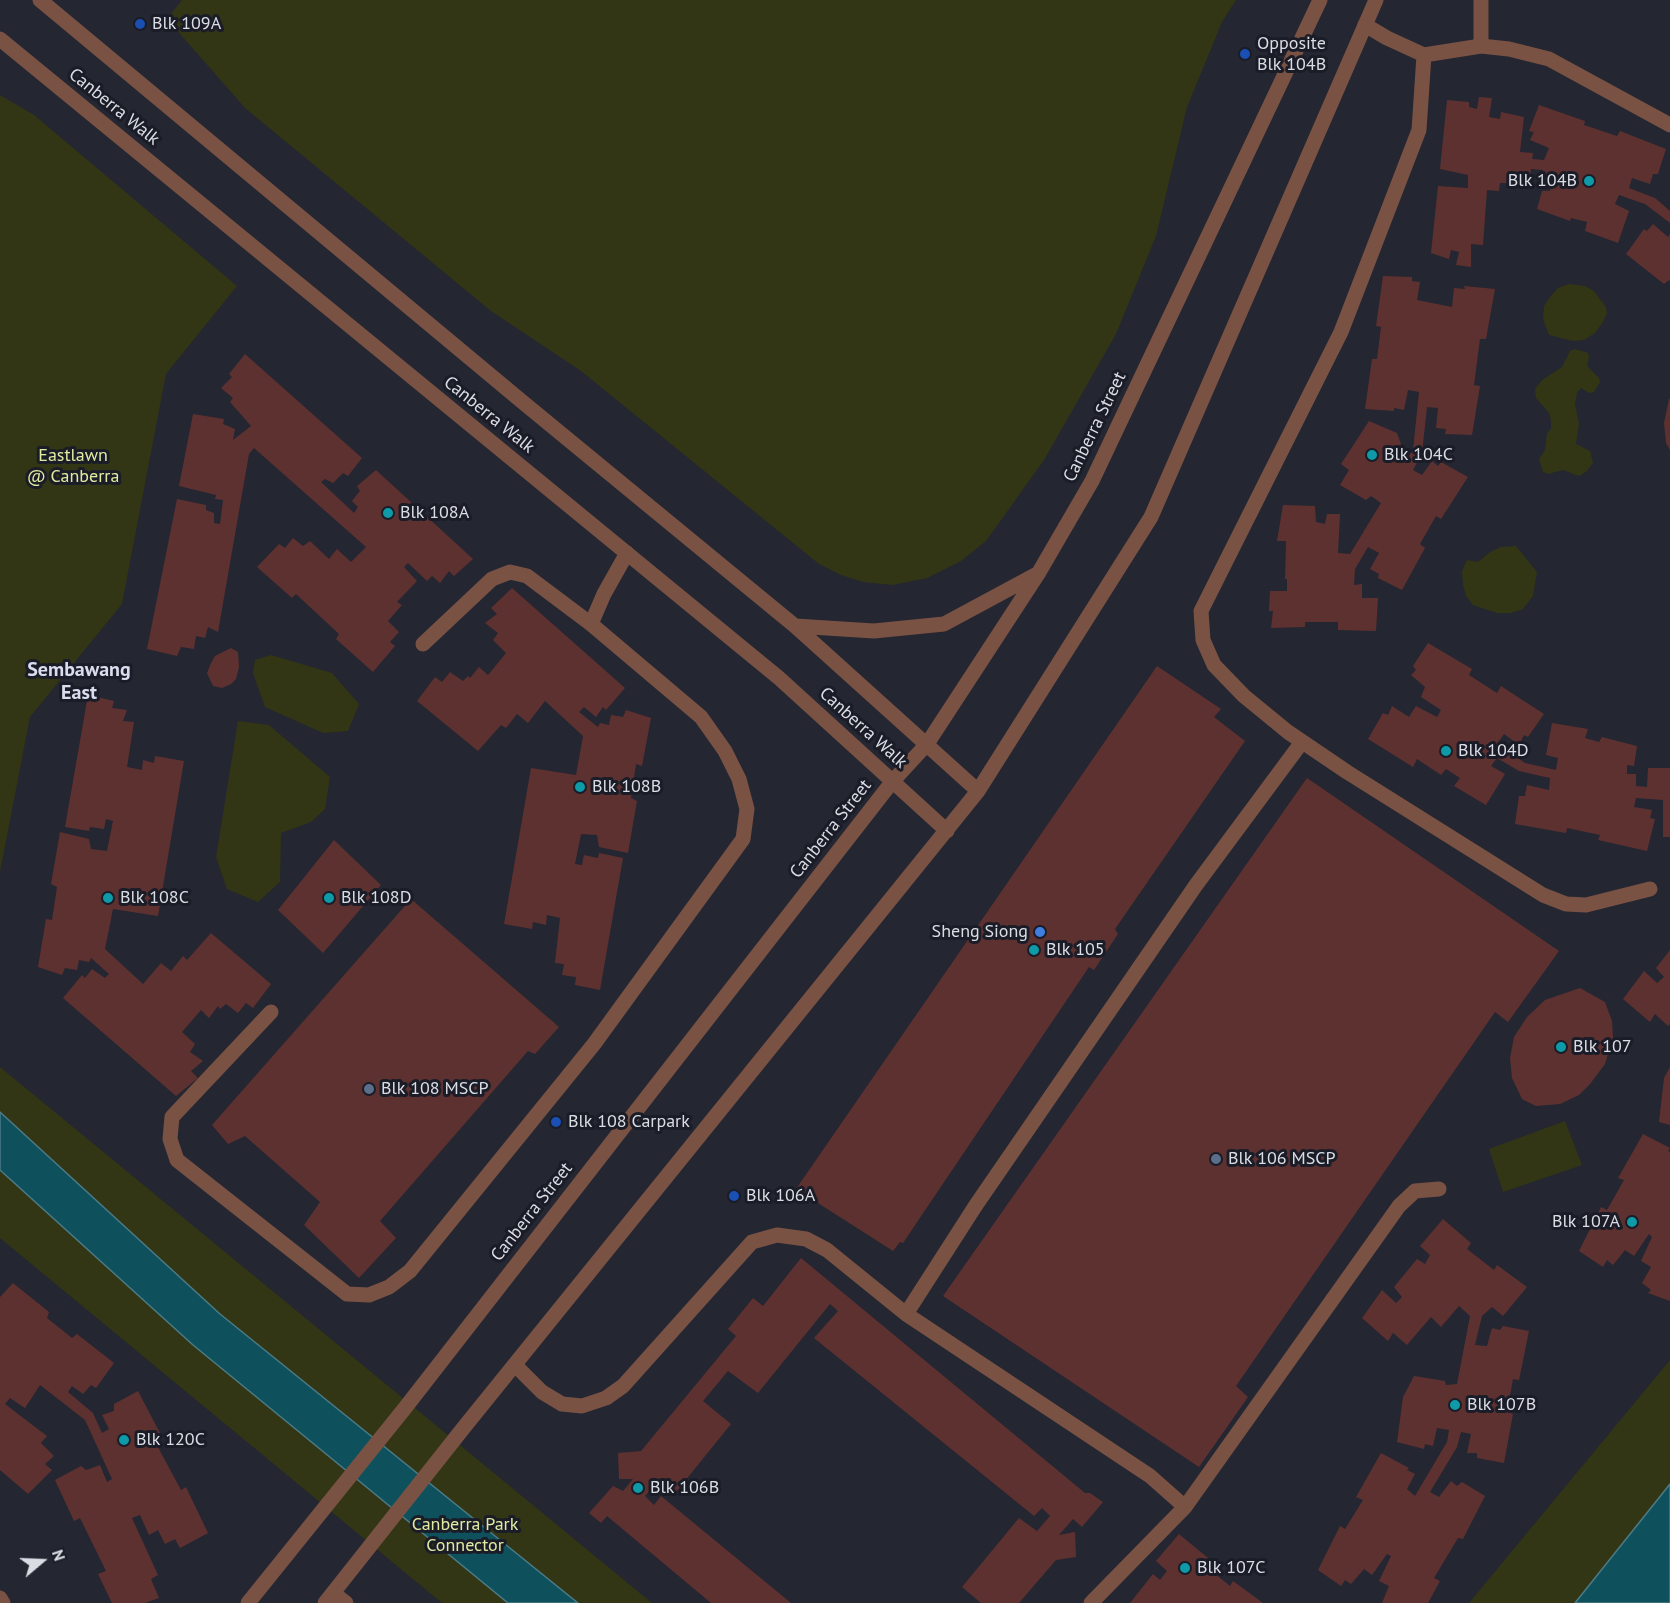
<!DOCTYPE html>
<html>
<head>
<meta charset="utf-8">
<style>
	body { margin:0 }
	#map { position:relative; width:1670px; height:1603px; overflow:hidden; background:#242631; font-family:"PT Sans",sans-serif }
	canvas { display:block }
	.north { position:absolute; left:12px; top:1531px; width:60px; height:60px; -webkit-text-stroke:4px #1a1c27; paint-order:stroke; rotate:71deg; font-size:16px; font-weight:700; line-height:24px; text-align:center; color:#dbdde5 }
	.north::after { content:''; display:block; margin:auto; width:21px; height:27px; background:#dbdde5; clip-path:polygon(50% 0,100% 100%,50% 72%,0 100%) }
</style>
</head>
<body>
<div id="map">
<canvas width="1670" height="1603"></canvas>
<div class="north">N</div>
</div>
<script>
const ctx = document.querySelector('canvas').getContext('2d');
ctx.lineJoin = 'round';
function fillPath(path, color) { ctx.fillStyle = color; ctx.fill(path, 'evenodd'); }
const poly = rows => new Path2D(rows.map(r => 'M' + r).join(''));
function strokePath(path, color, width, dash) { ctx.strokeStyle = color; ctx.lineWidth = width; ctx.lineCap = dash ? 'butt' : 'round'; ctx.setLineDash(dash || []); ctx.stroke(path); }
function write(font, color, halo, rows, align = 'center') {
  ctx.font = font + ' "PT Sans",sans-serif'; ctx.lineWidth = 6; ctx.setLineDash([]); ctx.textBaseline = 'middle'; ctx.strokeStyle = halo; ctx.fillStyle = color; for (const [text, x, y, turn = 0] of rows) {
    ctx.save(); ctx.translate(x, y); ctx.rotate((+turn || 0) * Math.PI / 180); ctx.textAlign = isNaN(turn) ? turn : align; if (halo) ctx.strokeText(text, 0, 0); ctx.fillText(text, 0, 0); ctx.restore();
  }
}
fillPath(poly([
	[182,0,1236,0,1222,22,1187,107,1156,236,1116,334,1044,460,986,541,961,561,927,578,892,585,863,582,841,575,819,564,581,371,491,311,245,108,167,19],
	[0,95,34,115,237,286,166,374,122,604,30,717,0,872],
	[1569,284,1585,286,1594,291,1606,307,1607,313,1603,322,1595,333,1584,340,1573,341,1549,335,1543,319,1544,306,1550,297,1558,288],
	[1575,349,1588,353,1589,357,1587,366,1599,378,1600,382,1594,392,1589,393,1581,388,1577,393,1575,404,1579,424,1576,444,1590,451,1593,463,1586,472,1579,476,1563,470,1548,474,1543,472,1539,459,1545,450,1547,433,1551,429,1551,421,1549,413,1536,398,1535,389,1542,380,1562,367,1570,351],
	[1516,546,1537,572,1533,596,1523,609,1511,613,1497,613,1473,605,1466,596,1463,585,1462,571,1467,560,1478,562,1490,552,1501,547],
	[271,655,332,673,359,704,348,731,323,733,265,707,253,673,255,660],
	[238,721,269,725,330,777,325,809,311,822,281,833,280,882,258,902,227,889,216,857],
	[0,1067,500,1478,652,1603,442,1603,0,1238],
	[1565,1121,1582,1165,1503,1192,1489,1149],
	[1670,1360,1670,1587,1657,1603,1469,1603]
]), '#323615');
const water = poly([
	[0,1112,220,1314,578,1603,508,1603,193,1345,0,1170,0,1112],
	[1670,1484,1670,1603,1575,1603,1670,1484]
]);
fillPath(water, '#0e515d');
strokePath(water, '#4c7b86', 1.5);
fillPath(poly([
	[1479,97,1492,98,1489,117,1500,119,1501,112,1524,117,1520,152,1533,153,1532,159,1544,160,1549,148,1530,140,1534,132,1529,131,1539,105,1585,121,1584,125,1617,136,1620,131,1666,149,1658,174,1653,174,1650,184,1632,178,1629,188,1655,198,1670,211,1670,223,1645,204,1619,195,1615,204,1629,211,1618,243,1585,231,1587,222,1571,218,1570,221,1537,209,1542,191,1550,191,1551,183,1541,179,1543,170,1531,169,1529,184,1500,183,1499,191,1487,190,1483,245,1471,244,1471,267,1456,265,1459,252,1451,250,1449,259,1431,253,1438,186,1468,188,1468,175,1440,169,1447,100,1469,102,1469,107,1477,109],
	[1653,224,1668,237,1670,234,1670,281,1669,280,1664,284,1626,254,1644,229,1647,231],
	[1383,276,1412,277,1412,281,1420,282,1417,300,1452,307,1454,288,1465,289,1464,286,1495,289,1486,339,1480,339,1474,385,1480,386,1472,435,1445,434,1446,429,1436,428,1438,408,1427,407,1422,453,1413,470,1422,475,1432,461,1438,466,1441,462,1468,477,1441,519,1436,516,1420,544,1425,548,1402,590,1378,578,1379,574,1370,569,1379,553,1368,547,1355,569,1354,585,1362,584,1362,598,1378,598,1376,631,1338,630,1338,622,1305,622,1305,627,1271,628,1273,611,1269,611,1270,591,1287,591,1287,579,1285,579,1286,541,1277,541,1283,505,1315,506,1316,522,1325,524,1327,514,1340,514,1338,553,1350,554,1381,503,1371,496,1366,500,1340,485,1349,470,1341,464,1369,421,1397,433,1401,444,1397,457,1405,462,1413,450,1419,392,1408,390,1404,410,1394,408,1394,411,1365,409,1372,359,1377,359,1381,327,1376,326],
	[245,354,362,458,348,476,343,473,333,483,325,479,321,482,354,513,358,507,352,501,360,491,357,486,376,470,473,559,454,576,449,571,440,583,432,576,427,581,408,563,404,567,417,581,397,602,402,605,388,621,399,632,390,642,395,646,373,672,336,639,339,634,296,594,292,598,257,567,279,544,285,548,293,538,303,546,310,541,329,559,337,549,351,562,366,547,254,448,249,454,218,632,208,627,205,638,196,636,194,649,181,647,177,656,147,649,177,499,206,505,206,510,214,513,214,523,220,524,223,500,215,499,216,495,179,486,193,414,224,419,223,424,235,429,233,440,251,426,230,402,233,398,221,388,232,377,229,374],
	[1669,399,1670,399,1670,450,1666,443,1664,423],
	[512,588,625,688,606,710,603,707,596,717,584,707,579,712,598,727,600,723,609,725,611,715,623,717,626,710,651,718,642,766,636,764,631,798,637,801,628,853,599,847,597,835,581,834,575,864,582,865,584,855,598,858,599,853,623,858,600,990,575,985,576,977,562,975,564,964,555,963,560,918,547,915,546,925,533,922,532,929,504,924,531,768,576,775,583,736,545,701,528,723,517,714,506,728,501,725,478,751,417,701,435,677,442,682,450,672,463,681,468,676,470,678,479,667,488,675,506,653,493,640,498,633,485,623,497,614,491,608],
	[1428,643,1472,669,1469,675,1497,693,1501,686,1544,714,1528,737,1524,735,1519,745,1504,734,1497,744,1525,763,1556,770,1558,758,1546,755,1552,723,1588,729,1585,738,1599,742,1602,737,1637,746,1634,766,1627,765,1627,774,1636,774,1636,786,1647,787,1648,768,1670,768,1670,837,1663,837,1663,800,1636,798,1634,807,1652,810,1650,818,1655,819,1647,851,1598,840,1600,835,1567,828,1566,833,1515,824,1519,796,1525,796,1527,785,1549,790,1550,778,1519,771,1497,758,1491,766,1505,774,1486,805,1454,786,1460,778,1446,769,1441,775,1417,759,1413,767,1368,739,1383,713,1388,715,1392,706,1409,717,1416,706,1437,717,1441,710,1421,697,1425,687,1411,675,1416,670,1413,666],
	[231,648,238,652,239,667,236,679,231,684,222,688,213,686,207,673,211,663,215,656],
	[1157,666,1221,709,1214,717,1245,741,1115,929,1118,934,1094,970,1089,967,903,1243,900,1242,893,1251,796,1189],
	[88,695,114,701,112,708,127,710,123,721,134,722,127,767,142,770,143,760,154,763,155,756,184,761,158,916,113,909,105,949,143,984,161,963,171,971,183,956,187,960,211,933,271,984,253,1008,246,1003,238,1013,226,1004,220,1009,218,1006,209,1018,201,1010,182,1032,195,1044,190,1052,203,1061,191,1071,198,1078,176,1096,63,998,82,975,85,978,92,969,105,978,109,974,91,958,89,962,79,960,77,970,65,968,62,975,38,967,46,919,52,920,57,887,51,884,60,832,89,839,91,849,107,851,113,821,106,819,104,829,90,827,89,831,65,827],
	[1307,778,1559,951,1508,1022,1495,1012,1236,1386,1248,1397,1199,1467,943,1296],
	[334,840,381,885,323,953,278,910],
	[411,899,559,1027,535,1054,528,1051,380,1221,396,1238,359,1278,304,1225,320,1202,245,1136,228,1144,212,1125],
	[1670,950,1670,1024,1668,1026,1655,1014,1650,1022,1623,999,1644,971,1657,983,1664,977,1656,968],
	[1580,988,1605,1002,1612,1021,1613,1037,1605,1064,1590,1084,1579,1095,1560,1104,1536,1106,1522,1099,1512,1078,1510,1058,1514,1037,1527,1017,1545,1000],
	[1670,1067,1670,1125,1659,1122,1664,1078],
	[1643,1134,1670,1148,1668,1151,1670,1152,1670,1301,1648,1293,1651,1290,1642,1283,1651,1267,1641,1261,1652,1237,1649,1234,1634,1256,1625,1250,1613,1265,1607,1260,1603,1267,1579,1251,1601,1207,1607,1210,1624,1180,1618,1178],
	[1443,1219,1471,1243,1467,1249,1494,1270,1497,1265,1527,1287,1503,1316,1492,1307,1482,1316,1475,1345,1487,1346,1492,1328,1500,1330,1503,1326,1529,1331,1519,1380,1513,1379,1507,1412,1513,1414,1504,1463,1477,1458,1477,1453,1467,1453,1471,1434,1461,1432,1457,1447,1430,1492,1439,1497,1451,1481,1457,1486,1462,1482,1485,1496,1463,1539,1458,1538,1434,1578,1440,1581,1428,1603,1382,1603,1389,1586,1379,1581,1391,1556,1387,1554,1372,1575,1364,1569,1351,1584,1345,1580,1341,1586,1318,1570,1340,1526,1345,1529,1363,1500,1356,1497,1381,1453,1409,1468,1407,1470,1415,1474,1407,1489,1415,1496,1447,1442,1449,1430,1437,1428,1433,1446,1425,1444,1424,1449,1397,1442,1403,1397,1414,1376,1445,1381,1446,1385,1457,1384,1470,1316,1459,1306,1441,1327,1431,1317,1407,1345,1393,1333,1388,1341,1362,1318,1382,1290,1396,1303,1402,1297,1394,1287,1417,1259,1425,1264,1430,1255,1420,1246],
	[801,1258,1085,1493,1090,1493,1103,1502,1082,1527,1073,1519,1059,1535,1075,1532,1076,1557,1056,1560,1019,1603,981,1603,962,1587,1019,1518,1037,1531,1050,1516,1042,1508,1034,1516,814,1338,838,1311,830,1304,758,1393,728,1371,703,1401,731,1424,676,1492,659,1480,645,1496,654,1505,661,1496,791,1603,711,1603,607,1516,601,1523,589,1513,613,1486,623,1491,633,1479,619,1479,618,1453,641,1451,736,1336,728,1329,753,1298,763,1306],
	[13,1283,49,1312,47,1318,72,1338,77,1334,114,1363,96,1388,91,1385,83,1394,72,1386,68,1392,93,1413,102,1433,109,1429,102,1415,114,1411,114,1404,138,1391,160,1433,153,1438,181,1490,186,1487,208,1533,180,1548,175,1539,165,1544,158,1530,149,1535,140,1515,132,1518,158,1575,151,1579,159,1598,145,1603,112,1603,98,1574,106,1571,80,1518,74,1521,55,1480,81,1466,86,1470,100,1465,107,1482,112,1479,85,1420,40,1385,25,1408,10,1398,5,1404,47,1436,41,1443,54,1456,45,1464,52,1470,28,1494,0,1470,0,1297],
	[1179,1534,1208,1558,1203,1564,1230,1586,1233,1581,1263,1603,1130,1603,1153,1574,1160,1580,1167,1571,1156,1561]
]), '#5e3131');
strokePath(poly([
	[1481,0,1481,46],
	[1365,25,1387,38,1424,55,1481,46,1509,49,1549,59,1670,125],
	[1424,55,1419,130,1341,332,1201,611,1203,640,1214,665,1244,696,1288,732,1347,772,1543,895,1566,904,1586,905,1650,889],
	[591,624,604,594,627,553],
	[271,1012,172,1117,170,1139,177,1160,347,1294,369,1295,389,1287,410,1271,594,1044,743,839,747,809,739,779,725,751,701,717,591,624,527,576,510,572,492,579,423,644],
	[906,1314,976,1205,1196,885,1302,742],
	[515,1365,542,1392,562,1404,582,1406,606,1398,623,1386,752,1242,777,1235,806,1239,827,1250,906,1314,1150,1476,1185,1507],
	[333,1593,346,1603],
	[0,1598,3,1603],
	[1091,1603,1185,1507,1399,1206,1415,1191,1439,1189]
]), '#795244', 15);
strokePath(poly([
	[40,0,525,404,795,626,978,791],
	[0,39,779,678,947,831],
	[795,626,874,631,944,624,1035,575],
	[248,1603,405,1408,892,782,927,744,1038,574,1092,481,1320,0],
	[325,1603,465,1426,978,791,1151,517,1376,0]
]), '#795244', 15);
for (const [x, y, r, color] of [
	[140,24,6,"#1a4fb4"],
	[1245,54,6,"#1a4fb4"],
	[1589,181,6,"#0f9aa8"],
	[1372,455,6,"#0f9aa8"],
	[388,513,6,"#0f9aa8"],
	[1446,751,6,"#0f9aa8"],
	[580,787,6,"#0f9aa8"],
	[108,898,6,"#0f9aa8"],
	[329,898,6,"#0f9aa8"],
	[1040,932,6,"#3f7fe0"],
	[1034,950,6,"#0f9aa8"],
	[1561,1047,6,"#0f9aa8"],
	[369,1089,6,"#5c6f8a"],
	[556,1122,6,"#1a4fb4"],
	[1216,1159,6,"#5c6f8a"],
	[734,1196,6,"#1a4fb4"],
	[1632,1222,6,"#0f9aa8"],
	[1455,1405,6,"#0f9aa8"],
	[124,1440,6,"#0f9aa8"],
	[638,1488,6,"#0f9aa8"],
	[1185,1568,6,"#0f9aa8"]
]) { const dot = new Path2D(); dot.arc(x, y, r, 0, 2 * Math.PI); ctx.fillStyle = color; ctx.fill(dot); strokePath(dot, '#1a1c27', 2); }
write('18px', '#dbdde5', '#1a1c27', [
	["Blk 109A",152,24],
	["Opposite",1257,44],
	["Blk 104B",1257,65],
	["Blk 104B",1577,181,"right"],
	["Blk 104C",1384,455],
	["Blk 108A",400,513],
	["Blk 104D",1458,751],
	["Blk 108B",592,787],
	["Blk 108C",120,898],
	["Blk 108D",341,898],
	["Sheng Siong",1028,932,"right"],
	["Blk 105",1046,950],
	["Blk 107",1573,1047],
	["Blk 108 MSCP",381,1089],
	["Blk 108 Carpark",568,1122],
	["Blk 106 MSCP",1228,1159],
	["Blk 106A",746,1196],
	["Blk 107A",1620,1222,"right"],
	["Blk 107B",1467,1405],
	["Blk 120C",136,1440],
	["Blk 106B",650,1488],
	["Blk 107C",1197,1568]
], 'left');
write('18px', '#dbdde5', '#1a1c27', [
	["Canberra Walk",114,107,39],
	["Canberra Walk",489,415,39],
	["Canberra Street",1095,427,-64],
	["Canberra Walk",863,728,42],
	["Canberra Street",831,829,-52],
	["Canberra Street",532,1212,-52]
]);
write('18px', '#e0eaa0', '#1a1c27', [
	["Eastlawn",73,456],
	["@ Canberra",73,477],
	["Canberra Park",465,1525],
	["Connector",465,1546]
]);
write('bold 20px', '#dadded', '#1a1c27', [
	["Sembawang",79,670],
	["East",79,693]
]);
</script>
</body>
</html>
